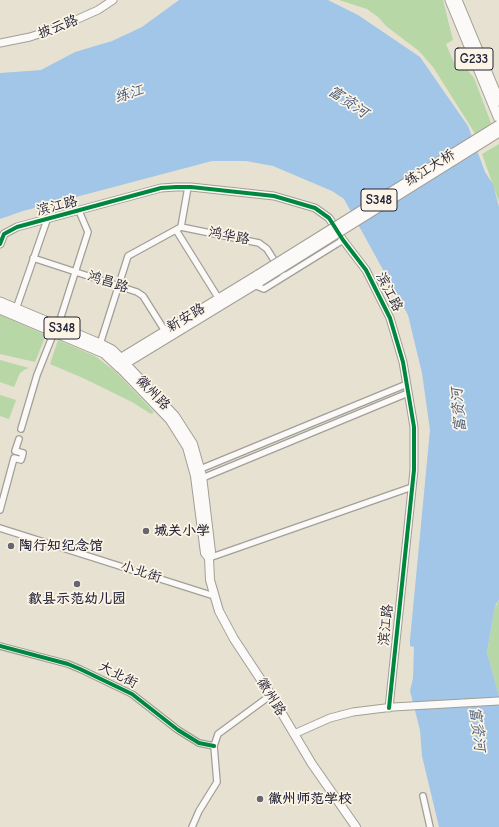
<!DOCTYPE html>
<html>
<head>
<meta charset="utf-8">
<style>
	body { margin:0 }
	canvas { display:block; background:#e6e1d0 }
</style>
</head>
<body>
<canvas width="499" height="827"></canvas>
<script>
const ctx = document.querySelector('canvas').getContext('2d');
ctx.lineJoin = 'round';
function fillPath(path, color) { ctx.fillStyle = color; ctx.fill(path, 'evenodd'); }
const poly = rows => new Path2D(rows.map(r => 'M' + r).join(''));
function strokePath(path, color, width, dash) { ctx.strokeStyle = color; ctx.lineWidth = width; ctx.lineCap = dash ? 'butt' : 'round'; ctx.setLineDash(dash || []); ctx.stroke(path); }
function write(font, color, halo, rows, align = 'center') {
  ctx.font = font + ' "Comic Neue","LXGW WenKai TC",sans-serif'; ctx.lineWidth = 3.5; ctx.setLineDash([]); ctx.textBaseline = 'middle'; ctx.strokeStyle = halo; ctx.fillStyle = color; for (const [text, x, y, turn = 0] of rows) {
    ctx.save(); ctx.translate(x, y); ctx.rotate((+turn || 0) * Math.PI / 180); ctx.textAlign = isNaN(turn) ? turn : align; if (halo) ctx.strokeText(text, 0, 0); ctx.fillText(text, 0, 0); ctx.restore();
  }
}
fillPath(poly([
	[339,0,443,0,453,40,446,44,455,65,461,62,474,78,491,123,476,135,433,67,419,51,386,26,378,17,367,9],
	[499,144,499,202,482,154],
	[0,315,46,335,35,362,0,354],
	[58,340,95,356,116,372,154,412,151,414,132,402,83,378,50,364],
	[0,360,29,368,24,370,20,373,14,387,0,382],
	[0,395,16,400,9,419,0,416],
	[499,600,499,696,487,652,495,606,497,605]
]), '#b8d7a6');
fillPath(poly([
	[179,0,328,0,358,15,420,57,468,126,485,172,493,184,499,207,499,600,495,606,487,652,499,696,499,827,439,827,422,756,420,730,410,691,413,678,414,647,410,646,410,640,430,430,422,373,408,315,344,199,332,191,273,166,246,161,212,161,23,211,0,219,0,73,41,70,75,52,112,41,142,27]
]), '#a1c6e8');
const minor = poly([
	[181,227,259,243,267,249,284,276],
	[181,227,188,187],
	[176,230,219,299],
	[33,258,137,292,143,296,165,331],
	[254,285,264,289,343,240],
	[16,309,47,220],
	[58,326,88,232,79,211],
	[100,344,128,256,181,227],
	[21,429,37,375,54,332],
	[198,470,407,384],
	[200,479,408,393],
	[0,510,14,458,21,460,22,457,23,453,15,451,19,439],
	[0,528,214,596],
	[209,558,412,487],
	[0,646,68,664,80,669,132,694,178,730,199,743,214,746],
	[423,796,430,827],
	[192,827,199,811,217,782,214,746,218,734,271,695]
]);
const tertiary = poly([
	[0,43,30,37,60,27,98,10,113,0],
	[0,244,4,234,17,227,161,188,176,187,191,187,274,196,315,208,329,218,343,240,366,270,390,318,403,362,414,427,414,470,389,708],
	[294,734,330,718,353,712,393,707,499,701]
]);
const secondary = poly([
	[125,363,175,416,193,444,202,476,211,552,209,558,210,580,219,611,234,639,271,695,312,764,356,827],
	[119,367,170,420,187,447,195,476,205,553,209,558]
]);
const primary = poly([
	[0,302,100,344,112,350,124,362],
	[0,309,104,353,119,367,262,280],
	[115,362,258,275]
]);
const trunk = poly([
	[450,0,499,119],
	[457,0,499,101]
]);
strokePath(minor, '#a29f98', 8);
strokePath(tertiary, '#a29f98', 9);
strokePath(secondary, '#a29f98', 10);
strokePath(primary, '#a29f98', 11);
strokePath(trunk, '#a29f98', 11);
strokePath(minor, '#fbfaf8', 5.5);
strokePath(tertiary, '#fbfaf8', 7);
strokePath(secondary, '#fbfaf8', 8);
strokePath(primary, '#fbfaf8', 9);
strokePath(trunk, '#fbfaf8', 9);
const primaryBridge = poly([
	[258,275,499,125],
	[262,280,499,132]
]);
strokePath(primaryBridge, '#a29f98', 11, []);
strokePath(primaryBridge, '#fbfaf8', 9);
strokePath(poly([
	[0,244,4,234,17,227,161,188,176,187,191,187,274,196,315,208,329,218,343,240,366,270,390,318,403,362,414,427,414,470,389,708],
	[0,646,68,664,80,669,132,694,178,730,199,743,214,746]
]), '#00873e', 4);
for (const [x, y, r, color] of [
	[146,531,4,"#67656f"],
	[11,546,4,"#67656f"],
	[77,584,4,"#67656f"],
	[260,799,4,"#67656f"]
]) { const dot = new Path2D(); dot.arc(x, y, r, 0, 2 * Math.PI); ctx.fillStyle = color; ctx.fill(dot); strokePath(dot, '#fcf5e5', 1.5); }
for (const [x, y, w] of [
	[474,59,38],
	[379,200,36],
	[62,328,36]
]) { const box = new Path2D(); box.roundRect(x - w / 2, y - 11, w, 22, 3); ctx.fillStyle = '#fcf5e5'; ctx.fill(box); strokePath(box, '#22223b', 1); }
write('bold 13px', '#22223b', null, [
	["G233",474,59],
	["S348",379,200],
	["S348",62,328]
]);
write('14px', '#22223b', '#fcf5e5', [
	["披云路",58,27,-21],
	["练江大桥",430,168,-32],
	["滨江路",57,206,-14],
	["鸿华路",229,236,11],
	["鸿昌路",108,282,18],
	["滨江路",389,292,63],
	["新安路",186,318,-31],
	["徽州路",153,393,46],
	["小北街",141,572,18],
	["滨江路",386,625,-84],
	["大北街",118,675,27],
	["徽州路",271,697,58]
]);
write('bold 14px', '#22223b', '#fcf5e5', [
	["城关小学",154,531],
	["陶行知纪念馆",19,546],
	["歙县示范幼儿园",77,599,"center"],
	["徽州师范学校",268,799]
], 'left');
write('italic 15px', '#44577b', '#fcf5e5', [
	["练江",129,94,-17],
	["富资河",348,102,34],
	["富资河",459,410,-95],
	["富资河",477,729,83]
]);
</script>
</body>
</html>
